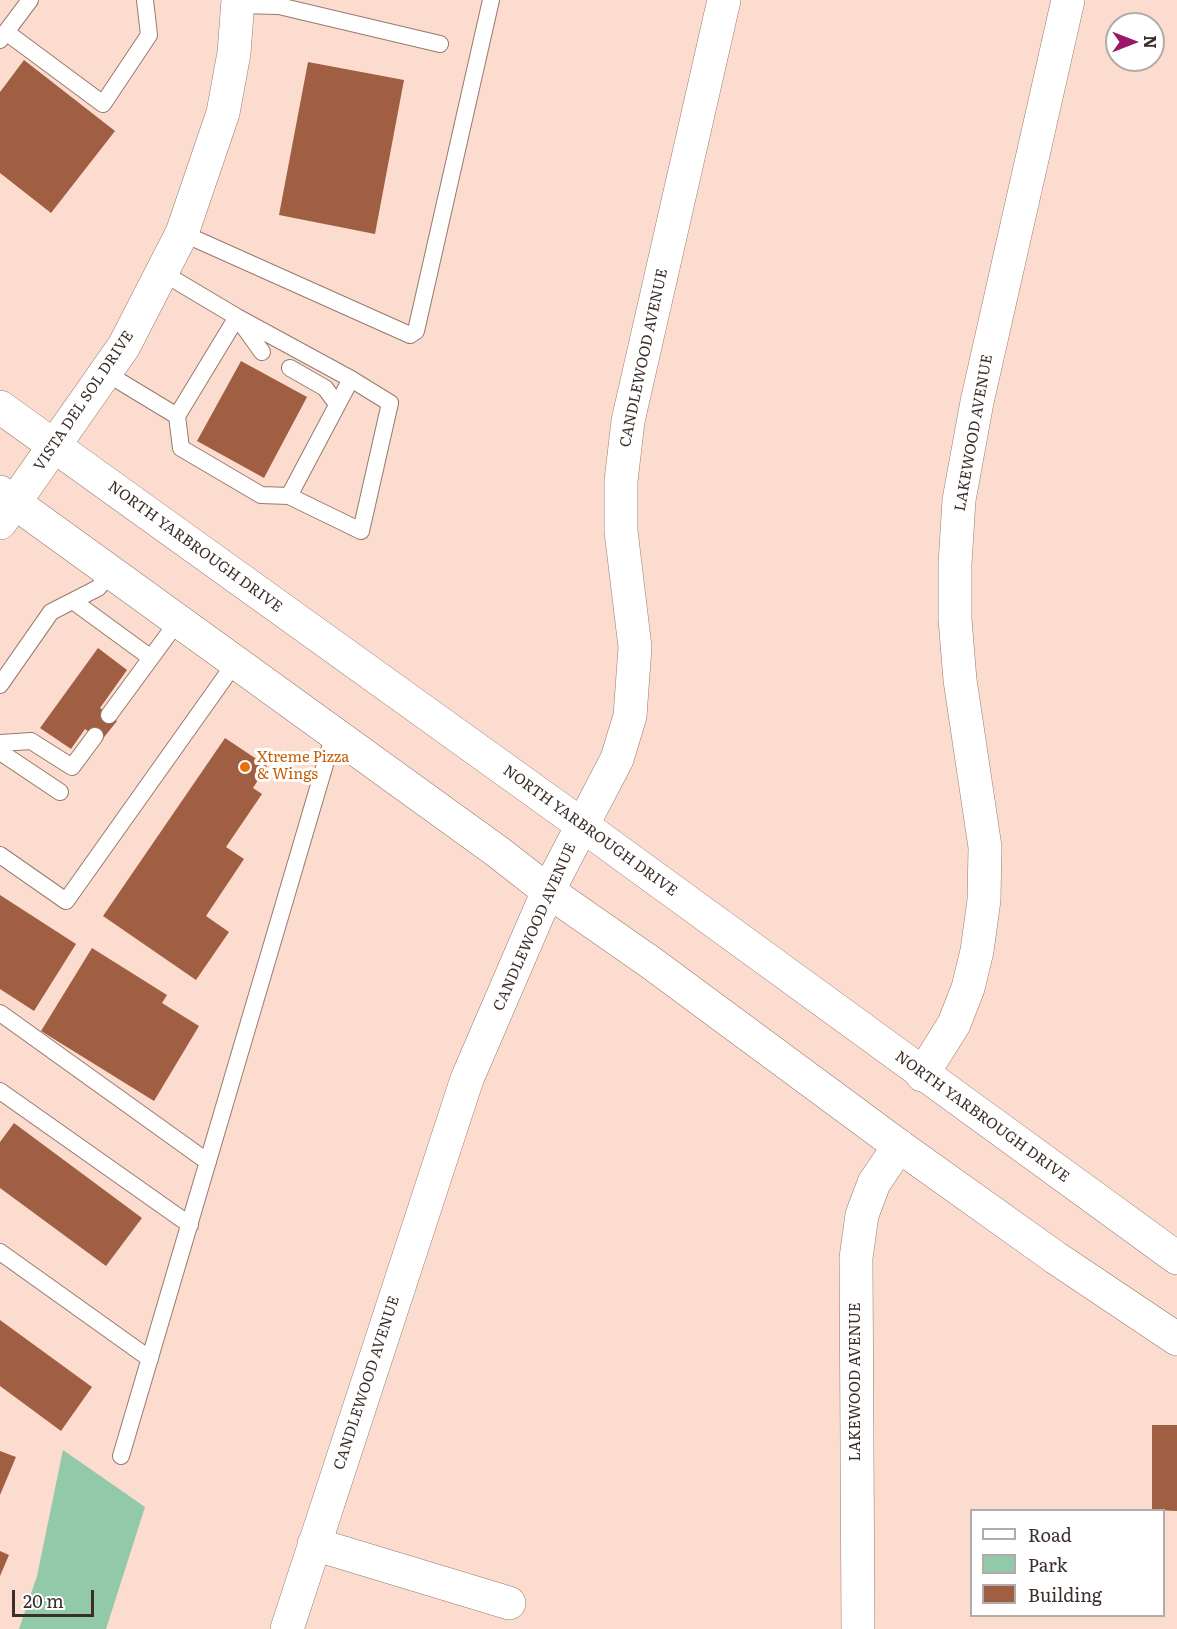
<!DOCTYPE html>
<html>
<head>
<meta charset="utf-8">
<style>
	body { margin:0 }
	#map { position:relative; width:1177px; height:1629px; overflow:hidden; background:#fcdccf; font-family:Literata,serif }
	canvas { display:block }
	.legend { position:absolute; left:970px; top:1509px; width:195px; height:108px; box-sizing:border-box; background:#fff; border:2px solid #b1acaa; margin:0; padding:8px 10px; list-style:none; font-size:18px; color:#3b2f2a }
	.legend li { display:flex; align-items:center; gap:12px; height:30px }
	.legend b { width:30px; border:2px solid #b1acaa }
	.north { position:absolute; left:1105px; top:12px; width:60px; height:60px; box-sizing:border-box; background:#fff; border:2px solid #b1acaa; border-radius:50%; rotate:90deg; font-size:16px; font-weight:700; line-height:24px; text-align:center; color:#3b2f2a }
	.north::after { content:''; display:block; margin:auto; width:21px; height:27px; background:#9a176c; clip-path:polygon(50% 0,100% 100%,50% 72%,0 100%) }
	.scale { position:absolute; left:12px; top:1590px; width:82px; height:27px; box-sizing:border-box; border:3px solid #3b2f2a; border-top:0; padding-left:8px; font-size:18px; line-height:21px; white-space:nowrap; color:#3b2f2a; -webkit-text-stroke:4px #fff; paint-order:stroke }
</style>
</head>
<body>
<div id="map">
<canvas width="1177" height="1629"></canvas>
<ul class="legend">
<li><b style="height:8px;background:#fff"></b>Road</li>
<li><b style="height:16px;background:#92c9a8"></b>Park</li>
<li><b style="height:16px;background:#a05f42"></b>Building</li>
</ul>
<div class="north">N</div>
<div class="scale">20 m</div>
</div>
<script>
const ctx = document.querySelector('canvas').getContext('2d');
ctx.lineJoin = 'round';
function fillPath(path, color) { ctx.fillStyle = color; ctx.fill(path, 'evenodd'); }
const poly = rows => new Path2D(rows.map(r => 'M' + r).join(''));
function strokePath(path, color, width, dash) { ctx.strokeStyle = color; ctx.lineWidth = width; ctx.lineCap = dash ? 'butt' : 'round'; ctx.setLineDash(dash || []); ctx.stroke(path); }
function write(font, color, halo, rows, align = 'center') {
  ctx.font = font + ' Literata,serif'; ctx.lineWidth = 6; ctx.setLineDash([]); ctx.textBaseline = 'middle'; ctx.strokeStyle = halo; ctx.fillStyle = color; for (const [text, x, y, turn = 0] of rows) {
    ctx.save(); ctx.translate(x, y); ctx.rotate((+turn || 0) * Math.PI / 180); ctx.textAlign = isNaN(turn) ? turn : align; if (halo) ctx.strokeText(text, 0, 0); ctx.fillText(text, 0, 0); ctx.restore();
  }
}
fillPath(poly([
	[63,1450,145,1507,106,1629,19,1629,37,1576]
]), '#92c9a8');
fillPath(poly([
	[24,60,115,131,51,213,0,173,0,92],
	[308,62,404,80,375,234,279,215],
	[241,361,307,397,264,478,197,441],
	[98,648,127,670,100,708,117,721,101,741,85,729,71,749,40,728],
	[225,738,267,766,253,788,262,794,226,847,244,859,206,916,229,932,196,980,103,916],
	[0,895,76,944,34,1011,0,989],
	[92,948,167,995,162,1003,199,1026,154,1101,41,1031],
	[14,1123,142,1218,106,1266,0,1188,0,1142],
	[0,1320,92,1387,61,1431,0,1386],
	[1152,1425,1177,1425,1177,1511,1152,1510],
	[0,1451,16,1457,0,1495],
	[0,1551,9,1555,0,1576]
]), '#a05f42');
const service = poly([
	[238,5,279,6,440,44],
	[6,32,103,104,149,35,145,0],
	[0,40,30,0],
	[182,233,410,335,416,331,491,0],
	[163,273,237,317,351,379,289,496],
	[290,368,325,388,337,404],
	[106,373,177,416,181,448,261,495,289,496,361,531,390,403,351,379],
	[177,416,237,317,262,352],
	[73,601,151,658],
	[0,685,51,612,98,588,111,572],
	[109,715,178,621],
	[0,743,31,741,72,767,95,736],
	[0,752,60,792],
	[0,855,66,901,235,663],
	[0,1013,208,1162],
	[0,1091,190,1225],
	[0,1252,150,1359],
	[121,1456,334,734]
]);
const minor = poly([
	[922,1075,954,1024,968,988,977,951,984,900,985,847,960,680,955,619,955,564,959,500,977,402,1068,0],
	[314,1544,509,1603],
	[287,1629,467,1079,548,891,617,759,630,716,635,647,621,531,621,481,628,421,724,0],
	[858,1629,856,1258,862,1215,874,1183,899,1146]
]);
const secondary = poly([
	[0,523,124,346,182,233,223,113,234,53,238,0]
]);
const primary = poly([
	[0,407,582,825,1177,1258],
	[0,492,498,852,548,891,650,962,899,1146,1056,1258,1177,1339]
]);
strokePath(service, '#967a6e', 18);
strokePath(minor, '#967a6e', 34);
strokePath(secondary, '#967a6e', 34);
strokePath(primary, '#967a6e', 34);
strokePath(service, '#fff', 16);
strokePath(minor, '#fff', 33);
strokePath(secondary, '#fff', 33);
strokePath(primary, '#fff', 33);
for (const [x, y, r, color] of [
	[245,767,6,"#e8710a"]
]) { const dot = new Path2D(); dot.arc(x, y, r, 0, 2 * Math.PI); ctx.fillStyle = color; ctx.fill(dot); strokePath(dot, '#fff', 2); }
write('15px', '#3b2f2a', '#fff', [
	["CANDLEWOOD AVENUE",644,358,-78],
	["VISTA DEL SOL DRIVE",84,401,-56],
	["LAKEWOOD AVENUE",974,433,-80],
	["NORTH YARBROUGH DRIVE",195,547,36],
	["NORTH YARBROUGH DRIVE",590,831,36],
	["CANDLEWOOD AVENUE",535,927,-66],
	["NORTH YARBROUGH DRIVE",982,1117,36],
	["LAKEWOOD AVENUE",856,1382,-90],
	["CANDLEWOOD AVENUE",367,1383,-72]
]);
write('15px', '#c56008', '#fff', [
	["Xtreme Pizza",257,758],
	["& Wings",257,775]
], 'left');
</script>
</body>
</html>
